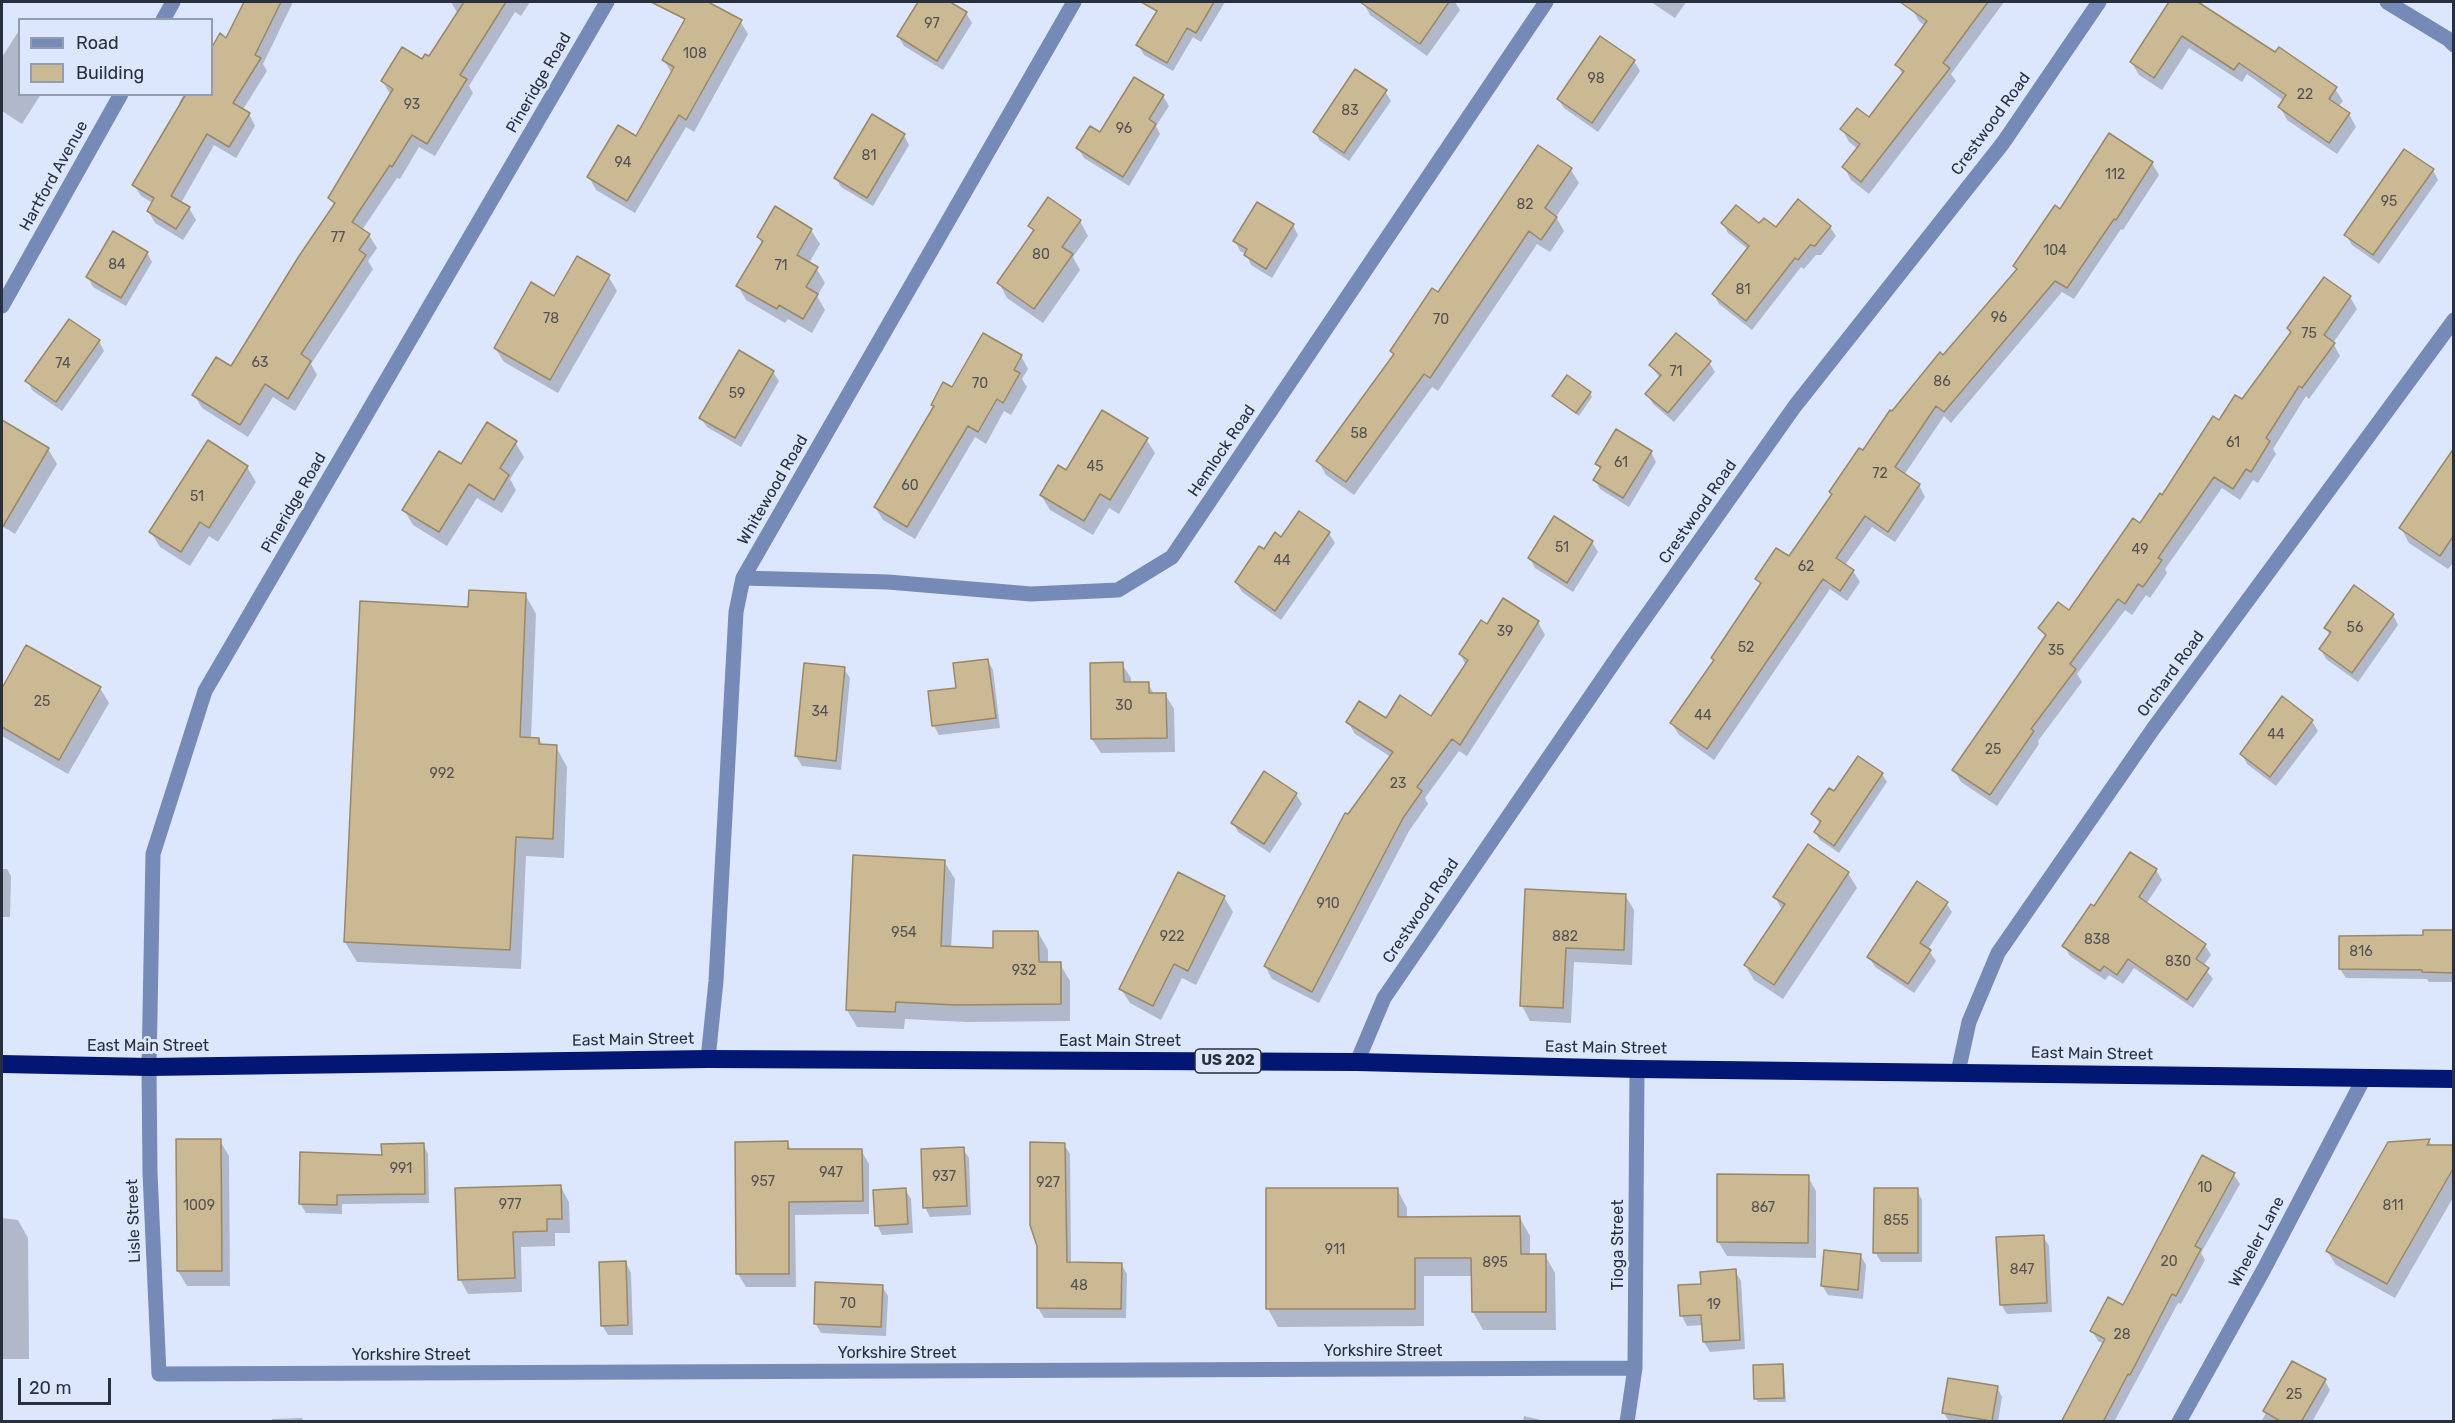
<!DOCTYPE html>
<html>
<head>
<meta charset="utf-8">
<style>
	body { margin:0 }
	#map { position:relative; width:2455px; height:1423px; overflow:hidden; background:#dce7fd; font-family:Rubik,sans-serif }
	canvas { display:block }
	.frame { position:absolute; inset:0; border:3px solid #282f3d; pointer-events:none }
	.legend { position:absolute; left:18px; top:18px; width:195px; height:78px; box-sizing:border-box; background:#dce7fd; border:2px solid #949db0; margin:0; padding:8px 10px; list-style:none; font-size:18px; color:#282f3d }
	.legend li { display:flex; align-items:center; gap:12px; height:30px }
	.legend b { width:30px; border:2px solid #949db0 }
	.scale { position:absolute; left:18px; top:1378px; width:93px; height:27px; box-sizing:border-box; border:3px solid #282f3d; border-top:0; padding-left:8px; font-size:18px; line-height:21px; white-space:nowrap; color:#282f3d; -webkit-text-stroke:4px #dce7fd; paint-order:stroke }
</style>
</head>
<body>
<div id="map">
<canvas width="2455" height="1423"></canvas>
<div class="frame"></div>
<ul class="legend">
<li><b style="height:8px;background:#758ab6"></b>Road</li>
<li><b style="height:16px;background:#cbb994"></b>Building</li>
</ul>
<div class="scale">20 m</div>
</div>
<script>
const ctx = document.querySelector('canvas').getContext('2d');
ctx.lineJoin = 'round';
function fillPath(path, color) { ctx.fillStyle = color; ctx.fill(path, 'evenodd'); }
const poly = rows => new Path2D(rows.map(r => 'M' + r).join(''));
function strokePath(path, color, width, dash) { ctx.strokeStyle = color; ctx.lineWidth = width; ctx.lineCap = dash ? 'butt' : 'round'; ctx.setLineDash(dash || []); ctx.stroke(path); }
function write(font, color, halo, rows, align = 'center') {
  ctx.font = font + ' Rubik,sans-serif'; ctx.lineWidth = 6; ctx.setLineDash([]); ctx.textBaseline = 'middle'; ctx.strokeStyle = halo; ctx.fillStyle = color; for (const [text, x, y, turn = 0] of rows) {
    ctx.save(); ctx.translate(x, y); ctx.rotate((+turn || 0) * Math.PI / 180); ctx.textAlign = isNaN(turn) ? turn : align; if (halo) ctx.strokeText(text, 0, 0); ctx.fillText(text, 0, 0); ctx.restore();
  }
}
fillPath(poly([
	[246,2,293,2,263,64,267,71,242,111,249,114,255,126,236,158,214,145,181,203,189,208,196,220,183,240,155,223,148,211,153,203,141,196,134,185,181,106,179,103,184,94,212,94,212,49,220,35,227,40],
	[451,2,530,2,521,16,515,12,469,86,473,93,435,156,419,147,400,179,397,178,362,230,369,235,377,248,368,261,373,269,311,364,317,375,295,411,273,397,248,437,202,408,194,395,232,368,335,206,330,198,391,96,383,82,430,58,458,14],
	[690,2,705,2,740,21,748,34,694,132,686,127,635,213,596,190,589,177,636,138,672,74,664,60,685,22,682,16],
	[920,2,947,2,966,13,972,23,943,70,904,46,898,36],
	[1164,2,1225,2,1201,42,1193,37,1173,71,1144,55,1138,45],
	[1363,2,1455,2,1460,10,1427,56,1370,15],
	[1651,2,1686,2,1675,18],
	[1917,2,2004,2,1951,74,1956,81,1869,194,1851,180,1844,167,1858,149,1849,142,1842,129,1869,119,1903,75,1897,65,1925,26,1919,21,1912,9],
	[2171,2,2195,2,2276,54,2335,89,2343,101,2338,107,2349,114,2356,127,2337,154,2287,120,2280,107,2284,101,2247,74,2242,82,2189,48,2162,90,2139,75,2132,63],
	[20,29,20,94,41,94,22,124,2,111,2,57],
	[1601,38,1634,61,1640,71,1598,132,1564,108,1558,99],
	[1385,91,1391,101,1349,161,1320,141,1315,132],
	[1163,96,1169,106,1156,126,1160,134,1129,186,1084,158,1078,148],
	[904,135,909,145,873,206,841,187,836,178],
	[1538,147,1571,170,1579,183,1556,217,1564,231,1550,252,1537,244,1438,391,1432,387,1354,495,1326,475,1318,461,1394,356,1391,351,1439,294],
	[2152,163,2159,175,2123,230,2121,229,2074,299,2062,292,1951,423,1944,416,1904,475,1919,485,1925,497,1895,542,1872,527,1845,565,1853,571,1860,582,1847,601,1830,589,1714,760,1679,735,1672,724,1714,662,1713,659,1761,586,1757,579,1789,558,1892,413,2017,270,2015,266,2060,211],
	[2433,170,2438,180,2379,264,2352,245,2346,235],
	[1080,221,1088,236,1073,257,1080,270,1043,323,1007,298,999,283,1034,233,1030,226],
	[1723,223,1776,229,1830,227,1836,236,1821,255,1816,255,1804,269,1801,267,1752,330,1719,304,1714,295,1749,250,1728,233],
	[1293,225,1298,235,1272,278,1251,265,1246,254,1240,251,1235,241],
	[811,230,820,244,809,263,816,268,825,283,817,296,825,310,812,333,788,319,785,323,746,300,738,286,762,244,759,237],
	[147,253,152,262,126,306,93,287,88,277],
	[608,276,617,291,558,393,504,362,495,348,555,298],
	[2324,279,2350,297,2357,309,2333,343,2340,356,2309,399,2306,396,2273,449,2276,454,2258,483,2253,480,2240,500,2222,488,2165,569,2167,573,2150,598,2146,595,2132,615,2125,610,2077,674,2082,682,2038,741,2039,744,1997,806,1961,782,1954,770,2046,638,2040,628,2070,612,2220,422,2242,401,2292,334,2288,329],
	[99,341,104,351,62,411,33,391,27,381],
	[1021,356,1028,369,1022,379,1027,387,1011,415,1004,411,986,444,975,437,915,539,883,520,875,507,935,408,933,405,952,389],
	[1709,362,1715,372,1674,422,1653,404,1647,394,1660,378,1651,366],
	[773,372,779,381,741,447,707,427,701,418],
	[1590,393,1592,397,1579,416,1557,400,1554,396],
	[5,424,48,449,57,464,15,534,2,526,2,429],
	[1146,439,1155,453,1119,514,1109,508,1093,535,1050,510,1041,495,1067,472],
	[515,442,524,457,510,479,516,490,502,513,477,498,447,546,413,525,404,510,462,466],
	[2454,451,2454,562,2448,569,2409,543,2401,528],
	[1651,452,1656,462,1629,507,1600,489,1595,480,1601,471,1597,464],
	[247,467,256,482,218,542,209,536,190,566,160,547,151,532],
	[1300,513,1329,533,1335,543,1281,620,1242,592,1236,582,1264,551,1282,539],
	[1592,542,1598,552,1573,592,1535,568,1530,558],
	[525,594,536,614,531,739,539,739,543,746,556,747,567,767,564,858,526,856,521,969,357,962,345,942,470,608],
	[2393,615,2398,625,2358,682,2326,659,2321,649,2330,636,2326,628],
	[1538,622,1545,635,1467,756,1459,751,1425,798,1428,804,1409,831,1319,1003,1272,979,1265,966,1348,816,1391,757,1355,734,1348,722,1431,718,1466,665,1460,654,1488,626],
	[27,647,100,688,109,703,68,774,2,736,2,691],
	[987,660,993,670,1000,728,939,735,934,726,958,690],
	[1122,664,1131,678,1131,684,1148,683,1154,694,1165,694,1174,709,1175,752,1101,753,1092,739],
	[844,669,850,678,841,770,802,766,796,756],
	[2283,698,2312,721,2318,731,2276,786,2247,764,2242,754],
	[1859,758,1882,774,1887,782,1839,853,1820,840,1815,832,1820,824,1813,814,1835,793],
	[1296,794,1302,804,1270,853,1238,832,1233,823],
	[944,861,955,879,951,948,995,950,1038,932,1048,950,1048,964,1060,964,1070,981,1070,1021,966,1022,905,1019,904,1029,857,1027,847,1010],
	[2,869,7,869,11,876,10,917,2,917],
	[2156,870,2162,880,2146,904,2205,945,2211,955,2203,966,2213,979,2193,1008,2134,968,2123,984,2109,975,2105,980,2070,956,2064,946,2095,909],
	[1848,873,1857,888,1783,999,1754,980,1745,965,1782,910,1775,897],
	[1527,891,1625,895,1634,910,1632,965,1574,962,1571,1023,1530,1021,1522,1006],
	[1224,897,1233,912,1196,985,1182,978,1161,1020,1130,1003,1121,989],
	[1946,903,1952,912,1928,949,1936,961,1914,993,1875,967,1869,957],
	[2454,931,2454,982,2429,982,2427,979,2346,978,2340,969,2424,937],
	[220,1141,229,1156,230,1286,187,1286,178,1271],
	[2429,1141,2432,1146,2454,1147,2454,1196,2395,1298,2336,1265,2327,1251,2389,1143],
	[787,1143,792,1151,861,1150,869,1164,869,1214,795,1215,796,1287,746,1287,738,1274],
	[423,1144,428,1154,429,1203,342,1204,342,1214,306,1213,300,1203,383,1157],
	[1064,1144,1070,1154,1071,1264,1121,1264,1127,1274,1126,1318,1044,1318,1038,1308],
	[963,1149,969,1158,971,1215,930,1217,925,1207],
	[2203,1157,2234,1175,2240,1184,2201,1253,2205,1260,2181,1304,2178,1303,2114,1422,2063,1422,2104,1344,2098,1341,2092,1331,2123,1307],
	[1808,1177,1816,1191,1816,1258,1727,1256,1718,1241],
	[561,1187,569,1202,570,1233,555,1233,555,1246,521,1247,522,1292,468,1294,460,1279],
	[905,1189,911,1199,913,1233,882,1235,877,1225],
	[1397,1189,1407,1208,1407,1218,1520,1218,1530,1236,1530,1255,1545,1255,1555,1273,1556,1330,1483,1330,1473,1312,1473,1276,1424,1276,1424,1326,1278,1327,1268,1309],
	[1917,1190,1922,1200,1922,1262,1881,1262,1875,1252],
	[2,1218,18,1220,28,1238,29,1359,2,1359],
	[2043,1236,2049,1246,2052,1312,2007,1314,2001,1304],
	[1861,1256,1866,1265,1863,1299,1828,1295,1822,1285],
	[626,1263,631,1273,633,1335,608,1335,602,1325],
	[1735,1271,1741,1281,1745,1349,1710,1352,1704,1342,1703,1325,1687,1326,1682,1316,1679,1287,1702,1285],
	[882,1286,888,1296,886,1336,821,1333,815,1323],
	[1782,1366,1784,1370,1786,1402,1758,1402,1756,1398],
	[2325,1381,2330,1390,2312,1422,2261,1422,2266,1413,2265,1411],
	[1997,1387,2002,1397,1998,1422,1949,1422,1944,1413],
	[1524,1416,1550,1422,1523,1422],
	[302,1418,304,1422,272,1422,272,1419]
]), '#0003');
const building = poly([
	[244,2,281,2,255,55,261,58,233,103,250,113,229,147,207,134,171,196,190,207,176,229,147,211,154,198,132,185,186,94,212,94,212,47,220,33,226,38,244,2],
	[464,2,506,2,460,75,467,79,427,144,412,135,392,167,390,165,352,222,370,234,359,250,366,255,301,354,311,361,288,399,265,384,240,425,192,395,216,357,231,366,299,256,335,203,328,198,393,89,381,81,402,47,422,59,425,54,429,56,464,2],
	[651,2,708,2,742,20,686,120,679,115,627,201,587,177,618,125,636,136,674,67,662,60,685,19,651,2],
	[918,2,950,2,967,12,937,61,897,36,918,2],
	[1141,2,1214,2,1196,33,1187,28,1167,63,1136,45,1157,11,1141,2],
	[1360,2,1449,2,1420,44,1360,2],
	[1900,2,1988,2,1943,63,1950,68,1861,182,1842,167,1860,144,1840,129,1857,108,1869,117,1904,71,1895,65,1927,21,1900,2],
	[2169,2,2198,2,2275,52,2279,47,2337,87,2329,99,2350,113,2329,143,2278,107,2286,95,2239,63,2234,70,2182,36,2154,78,2130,62,2169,2],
	[1600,36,1635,60,1592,123,1557,99,1600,36],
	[1355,69,1387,90,1344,153,1313,132,1355,69],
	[1134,77,1164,95,1149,119,1156,124,1123,177,1076,148,1090,126,1100,132,1134,77],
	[872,114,905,134,867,198,834,178,872,114],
	[2109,133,2153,162,2116,220,2114,219,2067,288,2055,281,1944,412,1936,406,1895,467,1920,484,1888,532,1865,516,1836,558,1854,570,1840,591,1823,579,1707,749,1670,723,1714,660,1711,658,1761,583,1755,579,1776,548,1789,556,1832,494,1829,492,1859,448,1863,450,1890,410,1892,411,1940,352,1943,355,2017,269,2013,266,2055,205,2060,209,2109,133],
	[1538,145,1572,168,1545,208,1557,217,1541,240,1529,231,1430,378,1424,374,1346,482,1316,461,1394,354,1390,351,1432,288,1438,292,1538,145],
	[2404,149,2434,169,2373,255,2344,235,2404,149],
	[1048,197,1081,220,1062,247,1073,254,1034,309,997,283,1034,230,1028,226,1048,197],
	[1798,199,1831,226,1815,246,1810,245,1798,260,1795,258,1746,321,1712,294,1749,246,1721,223,1736,205,1759,223,1764,218,1776,227,1798,199],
	[1257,202,1294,224,1266,269,1244,255,1247,249,1233,241,1257,202],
	[775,206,812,229,797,255,818,267,806,287,818,294,803,319,779,305,777,309,736,286,763,241,757,237,775,206],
	[113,231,148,252,121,298,86,277,113,231],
	[577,256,610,275,550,380,494,348,531,282,554,296,577,256],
	[2324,277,2351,296,2324,335,2335,343,2302,388,2299,386,2266,438,2270,441,2251,472,2246,469,2233,489,2214,477,2158,558,2162,560,2143,587,2138,584,2125,604,2118,599,2070,664,2076,669,2031,729,2034,731,1990,795,1952,770,2046,635,2038,628,2058,602,2069,610,2133,518,2140,523,2160,493,2162,495,2213,416,2219,420,2235,395,2242,399,2291,332,2287,328,2324,277],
	[69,319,100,340,56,402,25,381,69,319],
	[983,333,1022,355,1014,370,1020,373,1003,403,997,399,978,432,968,426,907,527,874,507,934,406,931,405,943,382,952,387,983,333],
	[1676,333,1711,361,1668,413,1645,394,1661,375,1649,365,1676,333],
	[739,350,774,371,735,438,699,418,739,350],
	[1567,375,1591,392,1576,413,1552,396,1567,375],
	[1102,410,1148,438,1110,500,1100,494,1084,521,1040,495,1058,465,1066,470,1102,410],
	[2,420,49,448,2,528,2,420],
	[487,422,517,441,500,468,509,475,494,500,469,484,439,532,402,510,439,451,461,464,487,422],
	[1616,429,1652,451,1623,498,1593,480,1601,467,1595,464,1616,429],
	[208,440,248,466,209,528,200,522,181,552,149,532,208,440],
	[2454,448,2454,535,2440,556,2399,528,2454,448],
	[1299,511,1330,532,1275,611,1235,582,1259,546,1264,549,1275,532,1281,537,1299,511],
	[1554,516,1593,541,1567,583,1528,558,1554,516],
	[2354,585,2394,614,2352,673,2319,649,2331,632,2324,628,2354,585],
	[469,590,526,593,520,737,539,738,539,744,557,745,553,839,516,837,510,950,344,942,360,601,468,607,469,590],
	[1503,598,1539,621,1460,745,1452,739,1417,787,1422,791,1403,818,1312,992,1264,966,1345,813,1348,814,1393,752,1346,722,1359,701,1386,718,1400,695,1431,716,1468,660,1459,654,1481,620,1487,624,1503,598],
	[26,645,101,687,59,760,2,727,2,688,26,645],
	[988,659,996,718,932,726,928,691,956,688,953,663,988,659],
	[1123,662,1124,682,1149,682,1149,693,1166,693,1167,738,1091,739,1090,663,1123,662],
	[804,663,845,667,836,761,795,756,804,663],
	[2282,696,2313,720,2270,777,2240,754,2282,696],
	[1858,756,1883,773,1834,846,1814,832,1821,821,1811,814,1829,788,1834,791,1858,756],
	[1264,771,1297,793,1264,844,1231,823,1264,771],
	[1808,844,1849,872,1774,985,1744,965,1785,904,1773,897,1808,844],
	[2130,852,2157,869,2139,897,2206,944,2196,959,2209,968,2187,1000,2128,959,2117,975,2104,966,2100,971,2062,946,2091,904,2094,906,2130,852],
	[853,855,945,860,941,946,993,948,993,931,1038,931,1039,962,1061,962,1061,1004,955,1005,896,1002,895,1012,846,1010,853,855],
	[1178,872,1225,896,1188,971,1174,964,1153,1006,1119,989,1178,872],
	[1917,881,1948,902,1920,943,1931,950,1908,984,1867,957,1917,881],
	[1525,889,1626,894,1624,950,1566,948,1563,1008,1520,1006,1525,889],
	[2423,930,2454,930,2454,973,2422,972,2422,970,2339,969,2339,936,2423,935,2423,930],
	[176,1139,221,1139,222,1271,177,1271,176,1139],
	[2430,1139,2427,1145,2454,1145,2454,1167,2387,1284,2326,1251,2388,1142,2430,1139],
	[788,1141,788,1149,862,1149,863,1201,789,1202,789,1274,736,1274,735,1142,788,1141],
	[1030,1142,1065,1143,1067,1262,1122,1263,1121,1309,1037,1308,1037,1246,1030,1225,1030,1142],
	[424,1143,425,1194,337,1195,337,1205,299,1204,300,1152,382,1155,381,1144,424,1143],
	[964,1147,967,1206,923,1208,921,1149,964,1147],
	[2202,1155,2235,1173,2195,1246,2201,1249,2176,1296,2172,1294,2130,1375,2128,1374,2103,1422,2061,1422,2105,1339,2090,1331,2108,1297,2123,1305,2202,1155],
	[1717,1174,1809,1175,1808,1243,1717,1242,1717,1174],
	[561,1185,562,1219,547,1219,547,1231,513,1232,515,1278,458,1280,455,1188,561,1185],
	[906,1188,908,1224,875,1226,873,1190,906,1188],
	[1266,1188,1398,1188,1398,1217,1520,1216,1521,1254,1546,1254,1546,1312,1472,1312,1471,1258,1415,1258,1415,1309,1266,1309,1266,1188],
	[1874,1188,1918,1188,1918,1253,1873,1253,1874,1188],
	[2044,1235,2047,1303,2000,1305,1996,1237,2044,1235],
	[1824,1250,1861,1254,1858,1290,1821,1286,1824,1250],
	[626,1261,628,1325,601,1326,599,1262,626,1261],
	[1736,1269,1740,1340,1703,1342,1701,1315,1680,1316,1678,1285,1701,1284,1700,1272,1736,1269],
	[815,1282,883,1285,881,1327,814,1324,815,1282],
	[2292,1361,2326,1379,2301,1422,2282,1422,2263,1411,2292,1361],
	[1783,1364,1784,1398,1754,1399,1753,1365,1783,1364],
	[1948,1378,1998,1386,1992,1421,1942,1413,1948,1378]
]);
fillPath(building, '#cbb994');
strokePath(building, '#9a8865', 1.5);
strokePath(poly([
	[607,2,205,691,153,854,149,1067,150,1173,159,1374,1635,1368],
	[2387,2,2448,39,2454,45],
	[163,20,173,2],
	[2,306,121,94],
	[743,578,888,582,1031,594,1118,590,1172,557,1546,2],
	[708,1059,716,981,736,612,743,578,1074,2],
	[1357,1062,1384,998,1623,649,1795,406,2003,143,2099,2],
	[1958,1072,1969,1022,1998,953,2153,729,2454,320],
	[1627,1422,1635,1368,1637,1069],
	[2179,1422,2264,1269,2364,1078]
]), '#758ab6', 15);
strokePath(poly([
	[2,1064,149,1067,708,1059,1357,1062,1637,1069,2454,1079]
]), '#021773', 18);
write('14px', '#515253', null, [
	["97",932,24],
	["108",695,54],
	["98",1596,79],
	["22",2305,95],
	["93",412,105],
	["83",1350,111],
	["96",1124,129],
	["81",869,156],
	["94",623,163],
	["112",2115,175],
	["95",2389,202],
	["82",1525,205],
	["77",338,238],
	["104",2055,251],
	["80",1041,255],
	["84",117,265],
	["71",781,266],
	["81",1743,290],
	["96",1999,318],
	["78",551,319],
	["70",1441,320],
	["75",2309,334],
	["63",260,363],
	["74",63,364],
	["71",1676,372],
	["86",1942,382],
	["70",980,384],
	["59",737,394],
	["58",1359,434],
	["61",2233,443],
	["61",1621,463],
	["45",1095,467],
	["72",1880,474],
	["60",910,486],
	["51",197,497],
	["51",1562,548],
	["49",2140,550],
	["44",1282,561],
	["62",1806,567],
	["56",2355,628],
	["39",1505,632],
	["52",1746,648],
	["35",2056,651],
	["25",42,702],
	["30",1124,706],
	["34",820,712],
	["44",1703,716],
	["44",2276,735],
	["25",1993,750],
	["992",442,774],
	["23",1398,784],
	["910",1328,904],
	["954",904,933],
	["922",1172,937],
	["882",1565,937],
	["838",2097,940],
	["816",2361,952],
	["830",2178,962],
	["932",1024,971],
	["991",401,1169],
	["947",831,1173],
	["937",944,1177],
	["957",763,1182],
	["927",1048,1183],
	["10",2205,1188],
	["977",510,1205],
	["1009",199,1206],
	["811",2393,1206],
	["867",1763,1208],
	["855",1896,1221],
	["911",1335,1250],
	["20",2169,1262],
	["895",1495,1263],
	["847",2022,1270],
	["48",1079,1286],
	["70",848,1304],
	["19",1714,1305],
	["28",2122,1335],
	["25",2294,1395]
]);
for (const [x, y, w] of [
	[1228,1061,66]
]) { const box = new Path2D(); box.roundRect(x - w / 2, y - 12, w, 24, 4.5); ctx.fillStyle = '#dce7fd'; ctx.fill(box); strokePath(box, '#282f3d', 1.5); }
write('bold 15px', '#282f3d', null, [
	["US 202",1228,1061]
]);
write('16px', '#282f3d', '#dce7fd', [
	["Pineridge Road",539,83,-60],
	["Crestwood Road",1991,124,-54],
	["Hartford Avenue",54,176,-61],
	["Hemlock Road",1222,451,-56],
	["Whitewood Road",773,490,-60],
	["Pineridge Road",294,503,-60],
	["Crestwood Road",1698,512,-55],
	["Orchard Road",2171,674,-54],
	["Crestwood Road",1421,911,-56],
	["East Main Street",633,1040,-1],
	["East Main Street",1120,1041],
	["East Main Street",148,1046],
	["East Main Street",1606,1048,1],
	["East Main Street",2092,1054,1],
	["Lisle Street",134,1221,-92],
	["Wheeler Lane",2257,1242,-62],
	["Tioga Street",1618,1245,-90],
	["Yorkshire Street",1383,1351],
	["Yorkshire Street",897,1353],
	["Yorkshire Street",411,1355]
]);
</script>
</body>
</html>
